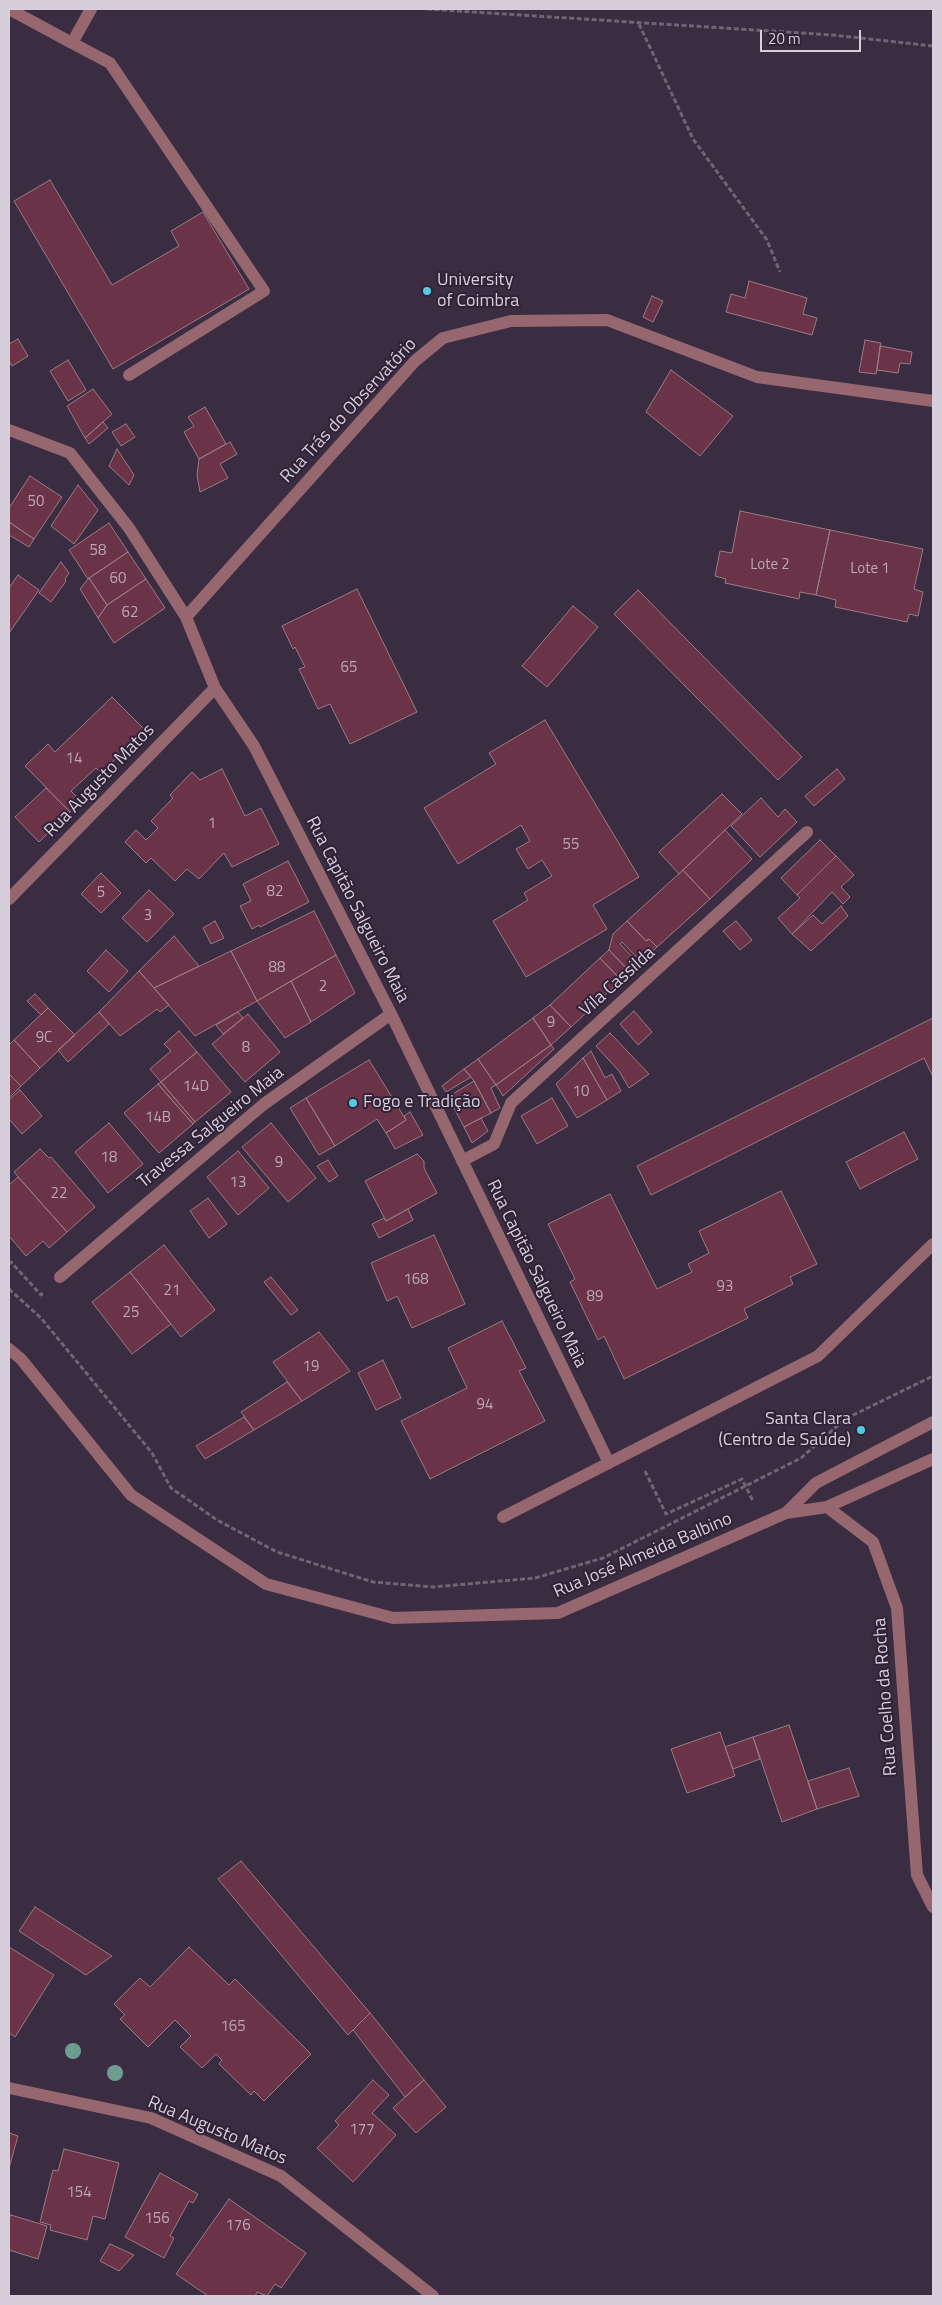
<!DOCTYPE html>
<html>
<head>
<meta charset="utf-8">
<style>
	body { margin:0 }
	#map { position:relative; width:942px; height:2305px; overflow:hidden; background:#3a2c41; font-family:"Titillium Web",sans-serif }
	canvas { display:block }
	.frame { position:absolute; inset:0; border:10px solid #d6cedb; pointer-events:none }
	.scale { position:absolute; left:760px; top:30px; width:101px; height:22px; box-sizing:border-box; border:2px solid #d6cedb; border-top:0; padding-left:6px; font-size:15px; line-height:18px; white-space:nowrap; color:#d6cedb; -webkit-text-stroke:4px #302237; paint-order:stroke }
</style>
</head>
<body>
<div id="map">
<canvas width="942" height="2305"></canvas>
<div class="frame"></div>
<div class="scale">20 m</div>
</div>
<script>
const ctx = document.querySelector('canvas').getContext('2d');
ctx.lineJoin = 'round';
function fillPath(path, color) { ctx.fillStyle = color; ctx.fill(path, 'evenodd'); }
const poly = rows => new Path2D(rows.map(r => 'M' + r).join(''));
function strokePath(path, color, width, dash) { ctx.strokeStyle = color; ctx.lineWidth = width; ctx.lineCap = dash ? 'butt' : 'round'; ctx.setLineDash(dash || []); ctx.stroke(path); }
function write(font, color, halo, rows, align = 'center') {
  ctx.font = font + ' "Titillium Web",sans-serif'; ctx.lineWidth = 4; ctx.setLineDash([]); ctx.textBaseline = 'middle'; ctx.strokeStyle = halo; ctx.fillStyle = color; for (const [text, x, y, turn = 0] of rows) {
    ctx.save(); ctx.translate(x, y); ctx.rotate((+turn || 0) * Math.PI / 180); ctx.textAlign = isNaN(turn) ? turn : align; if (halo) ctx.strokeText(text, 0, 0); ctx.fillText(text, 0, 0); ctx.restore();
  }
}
const building = poly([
	[50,180,112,285,179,246,171,231,203,212,249,289,113,369,14,201,50,180],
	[749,281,807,298,803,314,817,318,812,335,726,312,731,294,745,298,749,281],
	[652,296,663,301,653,322,643,317,652,296],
	[18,339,28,356,12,366,9,361,9,344,18,339],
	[865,340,881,343,876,374,859,372,865,340],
	[880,346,912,352,910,364,900,363,898,373,877,370,880,346],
	[68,360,86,390,68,401,50,371,68,360],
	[671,370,733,416,700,456,646,412,671,370],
	[93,389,112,414,85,438,67,406,93,389],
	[205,407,226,444,199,459,184,432,194,426,188,417,205,407],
	[103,422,108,428,89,444,85,438,103,422],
	[126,424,135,437,121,446,112,432,126,424],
	[230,442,237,454,220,464,228,478,200,492,197,475,199,459,230,442],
	[117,449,134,475,129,485,109,466,117,449],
	[30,476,62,497,34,539,9,522,9,508,30,476],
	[78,485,98,510,74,544,51,526,78,485],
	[740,511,830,530,816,595,800,592,799,599,725,583,726,579,715,576,720,551,732,553,740,511],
	[9,522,34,539,29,547,9,535,9,522],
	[109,523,128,552,88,579,69,550,109,523],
	[830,530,923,549,914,589,923,592,918,616,909,614,907,622,835,607,836,600,816,595,830,530],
	[128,552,146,579,107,605,89,578,128,552],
	[61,562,69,573,65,579,66,581,51,602,39,593,61,562],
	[18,575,39,590,9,633,9,588,18,575],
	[89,578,107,605,98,618,80,589,89,578],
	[146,579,165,608,114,643,98,618,107,605,146,579],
	[357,589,417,712,350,744,330,704,318,709,299,669,305,667,295,647,293,649,282,626,357,589],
	[638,590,802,757,778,780,614,614,638,590],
	[573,606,598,627,547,687,522,666,573,606],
	[112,697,145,730,101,773,96,768,71,791,81,801,70,812,25,766,48,744,55,752,112,697],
	[545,720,639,877,593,905,607,929,526,977,493,921,528,900,524,893,552,876,542,860,528,869,516,849,530,841,521,825,458,864,424,808,496,764,489,753,545,720],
	[222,769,245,816,261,808,279,844,232,867,224,853,199,879,187,869,175,881,151,858,146,863,125,842,136,830,146,840,158,828,151,821,173,798,170,795,192,772,200,780,222,769],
	[837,769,845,779,814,806,805,796,837,769],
	[46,788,70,812,39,842,15,817,46,788],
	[722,794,742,814,679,874,659,852,722,794],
	[761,798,778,817,785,809,797,822,760,857,731,826,761,798],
	[725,830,752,859,710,899,683,870,725,830],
	[820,840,836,856,797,895,781,878,820,840],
	[836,856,854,875,841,887,850,897,843,904,832,892,792,934,778,918,800,898,797,895,836,856],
	[288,861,309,902,260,927,259,925,252,929,240,906,251,901,243,884,288,861],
	[683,870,710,899,657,947,649,939,646,941,627,921,683,870],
	[101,873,121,893,101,913,81,894,101,873],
	[149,890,174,914,147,942,122,918,149,890],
	[841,906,848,916,811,951,792,934,813,915,822,924,841,906],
	[314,911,336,955,257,1001,231,951,314,911],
	[215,921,224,938,211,944,203,928,215,921],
	[627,921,646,941,649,939,657,947,641,962,622,942,620,944,639,964,630,972,609,950,613,934,627,921],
	[736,921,752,940,740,950,723,931,736,921],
	[174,936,199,966,154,988,139,971,174,936],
	[106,950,128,971,109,992,87,971,106,950],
	[609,950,630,972,621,980,600,958,609,950],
	[231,951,257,1001,195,1036,154,988,231,951],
	[336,955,355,993,311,1022,291,981,336,955],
	[600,958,621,980,571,1027,550,1005,600,958],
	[139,971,169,1005,160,1012,157,1009,120,1036,99,1012,139,971],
	[291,981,311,1022,285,1038,257,1001,291,981],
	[35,994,48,1008,41,1015,27,1001,35,994],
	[550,1005,571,1027,551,1045,533,1018,550,1005],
	[48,1008,75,1035,40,1068,14,1040,48,1008],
	[634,1011,652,1032,638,1045,620,1024,634,1011],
	[99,1012,109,1024,68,1062,58,1050,99,1012],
	[238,1012,243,1018,223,1034,216,1025,238,1012],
	[248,1014,280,1052,245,1082,212,1044,248,1014],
	[533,1018,551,1045,496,1085,478,1059,533,1018],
	[933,1018,933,1077,924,1058,651,1195,637,1166,933,1018],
	[179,1031,197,1052,161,1082,150,1069,171,1051,164,1044,179,1031],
	[610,1033,649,1074,629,1088,619,1071,596,1046,610,1033],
	[14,1040,40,1068,21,1086,9,1074,9,1045,14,1040],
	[551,1045,554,1049,503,1096,496,1085,551,1045],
	[591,1051,605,1078,612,1074,621,1091,607,1100,583,1058,591,1051],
	[197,1052,231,1092,195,1122,161,1082,197,1052],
	[583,1058,607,1100,577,1118,556,1084,583,1058],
	[478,1059,496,1085,491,1088,500,1108,491,1113,474,1081,464,1069,478,1059],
	[369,1060,406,1120,386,1133,377,1119,335,1146,306,1098,369,1060],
	[464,1069,471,1077,446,1092,442,1086,464,1069],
	[9,1074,21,1086,9,1098,9,1074],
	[474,1081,491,1113,464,1127,448,1097,474,1081],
	[161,1082,195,1122,193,1124,158,1084,161,1082],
	[158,1084,193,1124,159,1153,124,1113,158,1084],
	[20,1090,42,1116,22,1134,9,1119,9,1100,20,1090],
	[306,1098,335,1146,319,1155,290,1108,306,1098],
	[552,1098,568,1126,537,1144,521,1116,552,1098],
	[410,1112,423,1135,395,1149,386,1133,406,1120,404,1116,410,1112],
	[481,1118,488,1131,472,1143,464,1127,481,1118],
	[109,1123,143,1164,108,1193,75,1152,109,1123],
	[271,1123,316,1178,288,1202,242,1147,271,1123],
	[904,1132,918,1159,860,1189,846,1162,904,1132],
	[40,1149,49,1158,51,1157,95,1207,67,1232,14,1172,40,1149],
	[238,1151,269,1188,238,1215,207,1177,238,1151],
	[417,1154,424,1161,424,1168,437,1193,386,1221,365,1181,417,1154],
	[328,1160,338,1176,329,1182,317,1166,328,1160],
	[18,1177,67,1232,49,1248,43,1241,26,1256,9,1236,9,1185,18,1177],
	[781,1191,817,1264,790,1277,793,1284,744,1309,748,1318,624,1379,604,1336,598,1340,570,1282,575,1279,548,1224,610,1194,657,1289,692,1272,688,1264,709,1253,699,1231,781,1191],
	[208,1198,227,1224,209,1238,190,1211,208,1198],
	[408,1209,413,1220,379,1238,372,1224,384,1218,386,1221,408,1209],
	[434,1235,465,1304,412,1328,397,1296,387,1301,371,1263,434,1235],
	[164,1245,215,1310,181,1337,130,1272,164,1245],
	[130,1272,171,1324,132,1354,92,1302,130,1272],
	[271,1277,298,1310,291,1315,264,1282,271,1277],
	[502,1321,526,1368,519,1371,545,1421,430,1479,401,1421,467,1388,448,1348,502,1321],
	[319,1332,350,1371,302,1401,273,1362,319,1332],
	[383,1360,401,1398,376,1410,358,1373,383,1360],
	[287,1382,302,1401,254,1430,241,1412,287,1382],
	[244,1417,254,1430,205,1459,196,1446,244,1417],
	[789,1725,817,1809,782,1822,753,1737,789,1725],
	[720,1732,735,1776,687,1793,671,1749,720,1732],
	[753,1737,760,1759,733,1769,725,1747,753,1737],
	[849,1768,859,1796,817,1809,808,1781,849,1768],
	[241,1861,370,2013,348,2035,218,1879,241,1861],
	[35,1907,112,1956,86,1975,19,1931,35,1907],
	[9,1947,54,1975,15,2037,9,2033,9,1947],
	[189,1947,229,1985,235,1979,311,2054,264,2101,254,2091,251,2095,219,2064,222,2060,216,2054,202,2068,180,2047,191,2036,175,2020,148,2047,120,2019,125,2015,114,2004,140,1978,150,1987,189,1947],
	[370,2013,424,2080,405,2097,353,2030,370,2013],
	[373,2080,389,2095,372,2113,396,2135,353,2182,317,2148,339,2125,335,2121,373,2080],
	[424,2080,446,2107,416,2133,393,2108,424,2080],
	[9,2133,18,2136,9,2168,9,2133],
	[64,2149,119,2163,105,2219,93,2216,87,2240,50,2230,51,2225,40,2222,53,2170,58,2171,64,2149],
	[160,2173,198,2194,193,2203,189,2201,170,2236,174,2238,164,2258,125,2237,160,2173],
	[229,2199,306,2253,281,2288,275,2284,267,2296,257,2292,255,2296,208,2296,176,2274,229,2199],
	[11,2215,47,2226,38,2259,9,2250,9,2218,11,2215],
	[110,2244,134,2255,119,2271,100,2261,110,2244]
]);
fillPath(building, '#6a3347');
strokePath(building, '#9b7b85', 1);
strokePath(poly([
	[427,9,833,35,933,46],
	[639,24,693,139,767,240,780,272],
	[9,1264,11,1262,41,1295,44,1292],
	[9,1289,41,1318,152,1453,171,1488,217,1520,277,1552,373,1582,433,1587,535,1578,603,1558,801,1458,845,1419,933,1376],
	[645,1471,666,1514,742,1479,753,1501]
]), '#706476', 3, [5, 2.5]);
strokePath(poly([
	[9,9,72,43,91,9],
	[72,43,110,63,264,291,129,375],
	[9,430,70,453,129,528,186,617,215,688,254,746,391,1014,609,1463],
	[186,617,415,361,443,338,511,321,607,320,757,377,933,401],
	[9,899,215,688],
	[462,1161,494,1144,511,1103,807,832],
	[60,1277,264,1104,391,1014],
	[9,1349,21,1359,131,1495,266,1584,393,1618,558,1613,786,1513,827,1507,933,1459],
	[827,1507,873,1542,897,1608,917,1875,933,1907],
	[786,1513,816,1483,933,1422],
	[503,1517,818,1356,933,1244],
	[9,2088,151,2118,281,2176,433,2296]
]), '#976770', 12);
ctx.fillStyle = '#6d9d8f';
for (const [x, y] of [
	[73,2051],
	[115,2073]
]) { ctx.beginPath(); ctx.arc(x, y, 8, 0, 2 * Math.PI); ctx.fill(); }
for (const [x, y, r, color] of [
	[427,291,5,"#56c9e1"],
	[353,1103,5,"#56c9e1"],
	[861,1430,5,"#56c9e1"]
]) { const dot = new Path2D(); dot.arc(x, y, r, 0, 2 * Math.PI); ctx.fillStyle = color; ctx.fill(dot); strokePath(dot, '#302237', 2); }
write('15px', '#bba7b6', null, [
	["50",36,502],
	["58",98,551],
	["Lote 2",770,565],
	["Lote 1",870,569],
	["60",118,579],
	["62",130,613],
	["65",349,668],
	["14",74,759],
	["1",212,824],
	["55",571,845],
	["82",275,892],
	["5",101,893],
	["3",148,916],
	["88",277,968],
	["2",323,987],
	["9",551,1023],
	["9C",44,1038],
	["8",246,1048],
	["14D",196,1087],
	["10",581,1092],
	["14B",158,1118],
	["18",109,1158],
	["9",279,1163],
	["13",238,1183],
	["22",59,1194],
	["168",416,1280],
	["93",725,1287],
	["21",172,1291],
	["89",595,1297],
	["25",131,1313],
	["19",311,1367],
	["94",485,1405],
	["165",233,2027],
	["177",362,2130],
	["154",79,2193],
	["156",157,2219],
	["176",238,2226]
]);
write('18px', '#d6cedb', '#302237', [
	["University",437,281],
	["of Coimbra",437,302],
	["Fogo e Tradição",363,1103],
	["Santa Clara",851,1420,"right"],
	["(Centro de Saúde)",851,1441,"right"]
], 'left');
write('18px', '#d6cedb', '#302237', [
	["Rua Trás do Observatório",349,411,-47],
	["Rua Augusto Matos",100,781,-46],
	["Rua Capitão Salgueiro Maia",357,910,63],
	["Vila Cassilda",618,982,-42],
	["Travessa Salgueiro Maia",211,1128,-39],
	["Rua Capitão Salgueiro Maia",536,1274,64],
	["Rua José Almeida Balbino",643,1556,-23],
	["Rua Coelho da Rocha",886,1697,-94],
	["Rua Augusto Matos",217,2131,23]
]);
</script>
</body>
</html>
